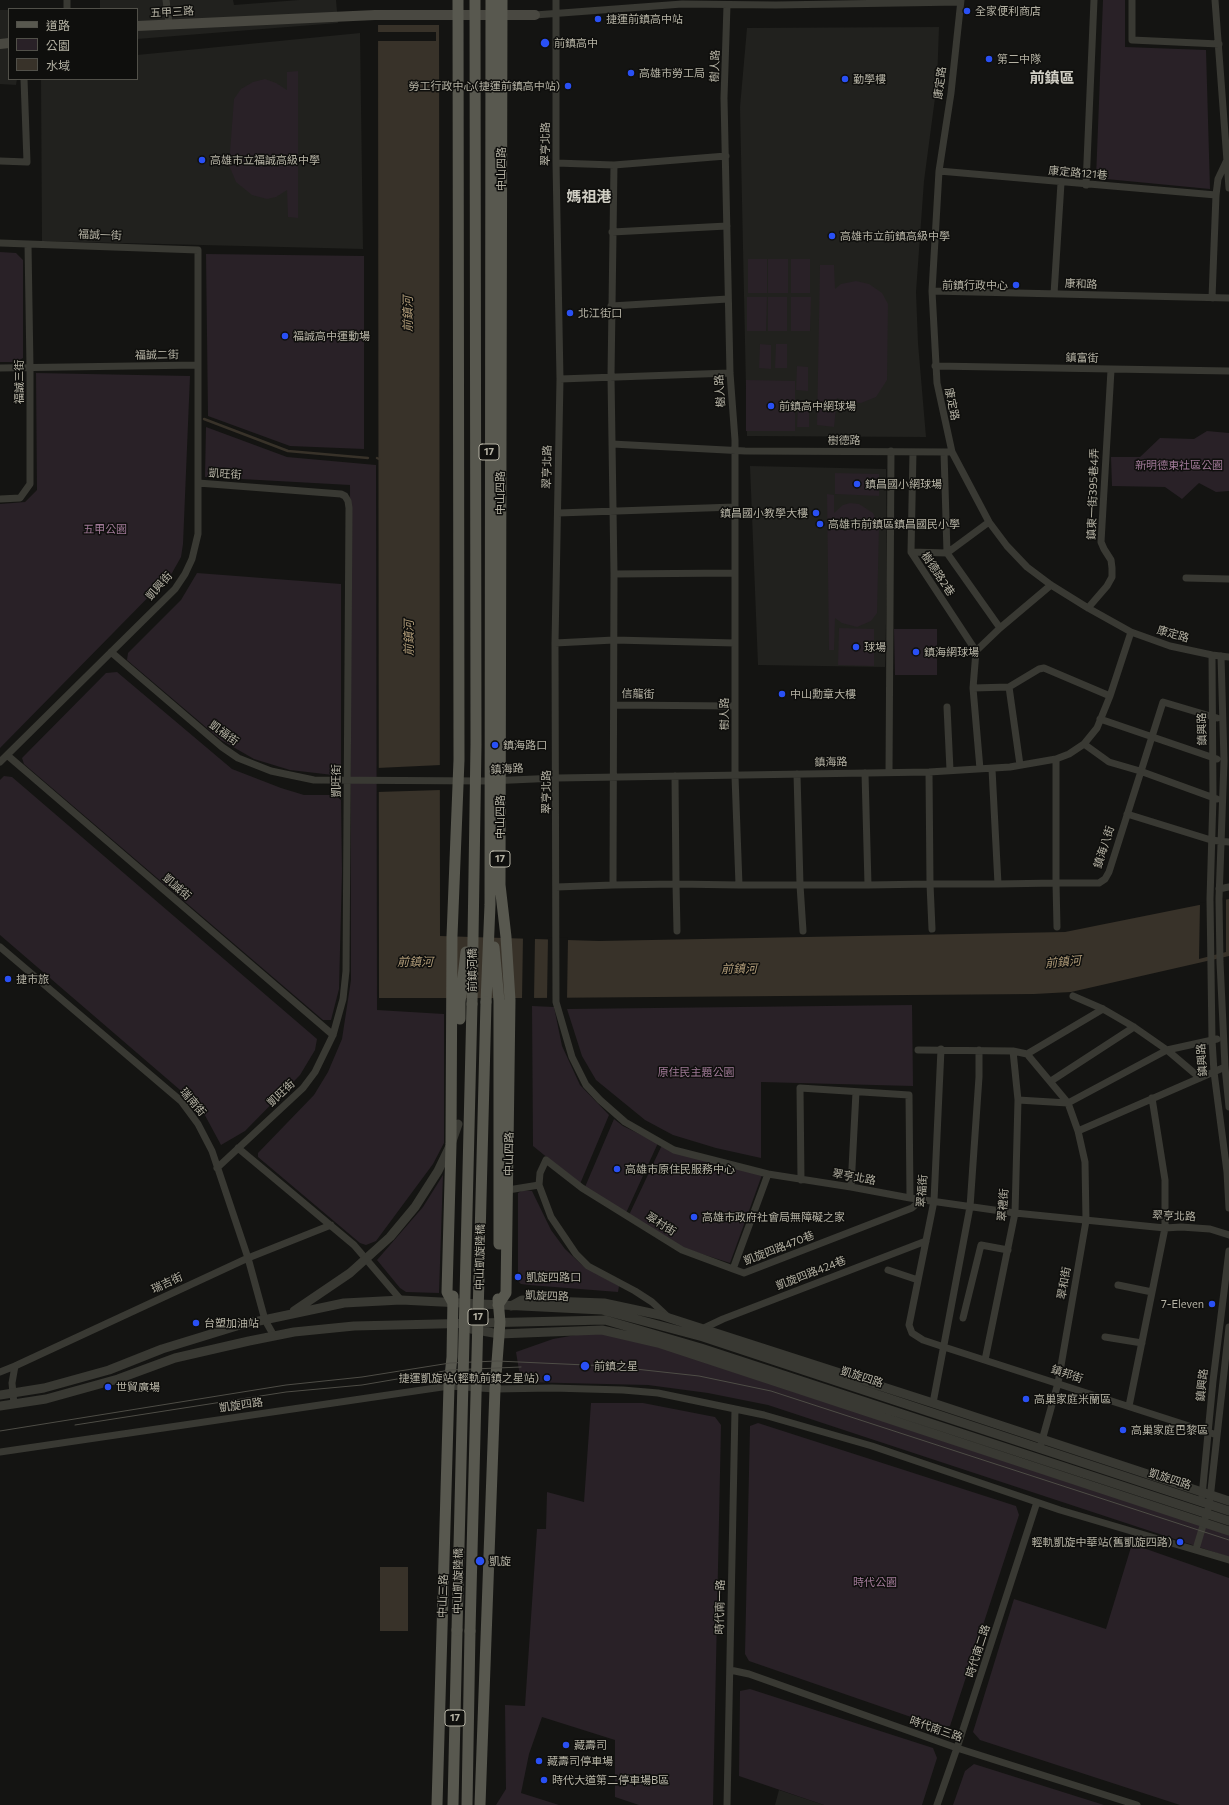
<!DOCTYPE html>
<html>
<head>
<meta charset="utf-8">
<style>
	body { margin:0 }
	#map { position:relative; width:1229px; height:1805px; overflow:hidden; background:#141412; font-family:Commissioner,"Noto Sans TC",sans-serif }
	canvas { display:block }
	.legend { position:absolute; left:8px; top:8px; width:130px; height:72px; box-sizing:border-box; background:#0f0f0d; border:1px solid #515049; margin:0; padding:5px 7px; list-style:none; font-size:12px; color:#b5b2a4 }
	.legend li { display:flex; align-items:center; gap:8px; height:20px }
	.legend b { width:20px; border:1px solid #515049 }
</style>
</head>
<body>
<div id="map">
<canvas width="1229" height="1805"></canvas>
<ul class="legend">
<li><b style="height:5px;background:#58584f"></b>道路</li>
<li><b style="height:11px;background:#292127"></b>公園</li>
<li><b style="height:11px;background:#383229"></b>水域</li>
</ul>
</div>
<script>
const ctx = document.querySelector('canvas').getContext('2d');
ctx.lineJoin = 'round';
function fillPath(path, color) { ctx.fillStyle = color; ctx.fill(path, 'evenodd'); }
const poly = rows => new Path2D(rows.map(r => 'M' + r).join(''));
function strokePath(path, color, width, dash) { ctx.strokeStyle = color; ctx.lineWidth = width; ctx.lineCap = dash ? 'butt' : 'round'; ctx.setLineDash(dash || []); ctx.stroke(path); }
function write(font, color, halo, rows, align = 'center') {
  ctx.font = font + ' Commissioner,"Noto Sans TC",sans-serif'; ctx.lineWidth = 3; ctx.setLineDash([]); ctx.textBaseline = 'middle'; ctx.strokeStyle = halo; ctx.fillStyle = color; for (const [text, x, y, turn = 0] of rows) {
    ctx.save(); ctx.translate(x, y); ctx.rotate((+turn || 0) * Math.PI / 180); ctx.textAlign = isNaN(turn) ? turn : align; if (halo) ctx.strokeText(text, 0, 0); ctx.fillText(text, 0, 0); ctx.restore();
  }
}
fillPath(poly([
	[100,0,233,0,234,5,299,0,336,0,338,23,137,39,137,9,47,9,100,8],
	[0,10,9,10,9,79,17,79,16,85,0,84],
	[939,27,937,83,924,181,916,292,918,343,926,437,747,436,740,107,747,28],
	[360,33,363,249,42,241,41,79,137,79,137,55],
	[750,466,886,469,887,580,885,667,758,665],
	[779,1790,824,1805,775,1805]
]), '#21211e');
fillPath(poly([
	[1103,0,1125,0,1125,47,1206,50,1210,189,1096,178],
	[298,71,298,218,288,217,287,190,276,197,267,199,252,195,236,182,229,165,234,99,241,89,253,82,265,79,276,83,287,90,287,72],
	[0,252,16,253,23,260,23,358,16,362,0,362],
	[206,254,364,256,364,449,290,446,208,416],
	[748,259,767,259,767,293,748,293],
	[768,259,788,259,788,293,768,293],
	[791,259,810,259,810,293,791,293],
	[820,265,834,265,835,289,841,284,856,281,869,284,882,293,888,304,887,380,876,397,861,403,845,401,837,398,834,427,817,425],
	[747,297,767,297,766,331,747,331],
	[768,297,787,297,787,331,768,331],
	[791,297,811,297,810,331,791,331],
	[760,344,771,345,771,369,759,368],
	[776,344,787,344,787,368,775,368],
	[797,366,808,367,808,391,796,390],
	[36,373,190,376,183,544,181,557,172,573,0,748,0,504,25,502,37,490],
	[746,380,795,381,795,431,746,431],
	[798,403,809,403,809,427,797,427],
	[206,427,287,457,376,465,377,1010,444,1014,444,1143,433,1164,376,1241,366,1245,360,1243,258,1157,258,1153,314,1095,328,1072,342,1039,351,980,350,485,205,477],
	[1207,431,1229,433,1229,491,1216,492,1199,483,1182,499,1165,487,1112,486,1111,457,1140,457,1160,438,1194,439],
	[835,473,879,474,879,496,835,494],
	[827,494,834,495,834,513,843,505,850,503,859,504,873,513,879,526,877,613,871,621,857,627,842,623,835,618,834,650,829,650],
	[197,573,341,584,341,771,333,775,290,770,254,759,221,740,127,660,128,653,181,600],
	[839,628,874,629,874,666,838,665],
	[894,629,937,629,937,675,895,675],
	[117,672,232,769,281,788,304,795,335,795,341,800,342,872,339,989,331,1020,323,1020,24,764,22,758,106,673],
	[4,776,12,777,317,1039,315,1050,300,1075,245,1131,221,1145,201,1108,0,935,0,780],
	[912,1005,913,1086,761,1082,761,1158,716,1148,673,1135,645,1120,596,1080,582,1056,567,1009],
	[532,1006,554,1007,562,1046,580,1085,609,1115,580,1184,533,1146],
	[614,1119,623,1126,658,1143,626,1213,585,1187],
	[662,1145,762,1175,730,1263,683,1248,629,1215],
	[443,1175,439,1293,406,1292,400,1288,377,1260,423,1207],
	[523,1190,532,1191,551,1230,565,1249,582,1265,619,1286,618,1292,529,1285,521,1284,518,1281,518,1193],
	[587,1333,603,1333,656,1346,1229,1533,1229,1557,768,1405,708,1393,648,1385,521,1382,516,1352,553,1339],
	[591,1403,643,1403,715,1417,721,1425,713,1805,639,1805,615,1797,615,1740,542,1717,529,1754,521,1793,559,1805,496,1805,506,1789,505,1705,525,1706,537,1529,546,1529,547,1492,584,1502],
	[758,1423,1016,1506,1019,1515,950,1726,940,1727,749,1661,745,1654,750,1426],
	[1132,1544,1229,1578,1229,1805,1180,1805,980,1740,973,1732,1014,1599,1106,1629],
	[750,1689,933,1748,937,1758,922,1805,824,1805,739,1776,740,1691],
	[974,1764,1104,1805,953,1805,965,1771]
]), '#292127');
fillPath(poly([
	[378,0,439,0,440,936,599,941,1065,932,1229,899,1229,956,1071,992,1034,994,532,998,379,998],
	[380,1567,408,1567,408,1631,380,1631]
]), '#383229');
fillPath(poly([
	[376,0,441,0,441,25,376,25],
	[376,32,436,32,436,41,376,41],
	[441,765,441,790,377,792,377,768],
	[1226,898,1226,952,1199,959,1200,903],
	[523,936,535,936,534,1000,522,1000],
	[548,937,568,938,567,1000,547,1000]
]), '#141412');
strokePath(poly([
	[204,419,288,451,368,458],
	[377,458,379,459]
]), '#383229', 2.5);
strokePath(poly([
	[67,0,67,9],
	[166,0,169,23],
	[556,0,556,163,560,379,555,643,556,1002,572,1057,586,1085,600,1100,625,1122,674,1150,768,1174,851,1187,910,1198,1015,1213,1165,1228,1181,1227,1210,1229,1229,1235],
	[961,0,951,93,939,171,932,291,937,383,952,452,989,522,1007,546,1027,567,1051,585,1088,608,1131,632,1170,646,1212,655,1229,657],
	[1132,0,1132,40,1219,44],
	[1215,0,1229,188],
	[727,5,724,98,730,373,735,440,735,776,739,885,800,885,803,931],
	[535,15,682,4,776,5,960,2],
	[0,161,27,162,24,79],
	[556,163,614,165,726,156],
	[614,165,611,376,614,574,613,885,676,884,677,931],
	[939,171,1216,195],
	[1086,185,1094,0],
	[612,232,727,226],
	[0,243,198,250,198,365,0,368],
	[932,291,1229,298],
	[1054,294,1061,183],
	[1212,298,1216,195,1218,179,1226,162],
	[611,306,728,299],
	[935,366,1229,371],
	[560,379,730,373],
	[612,444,745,451,952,452],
	[913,452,911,552,976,651],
	[944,452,947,553,1000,628],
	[198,483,341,494,345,496,348,501,349,508,346,971,343,999,333,1035,315,1072,303,1088,217,1168],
	[0,499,20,498,30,484,30,368,28,244],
	[558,513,735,507],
	[911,552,947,553,989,522],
	[614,574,735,573],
	[1186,578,1229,579],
	[1088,608,1107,586,1112,577,1112,568,1111,560,1104,549,1101,542,1111,370],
	[555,643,614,640,735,643],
	[976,651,973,688,980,769],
	[976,651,1000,628,1051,585],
	[111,652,222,747,238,758,271,771,314,780,489,781,557,778,929,772,1010,767,1056,759,1069,754,1084,744,1097,728,1110,696,1131,632],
	[1212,655,1213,797,1210,899,1212,1040,1214,1072,1227,1172,1229,1208],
	[1221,656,1224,761,1219,899,1220,962,1225,1067,1229,1107],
	[1009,687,1039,669,1044,668,1110,696],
	[1009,687,1020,765],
	[973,688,1009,687],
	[614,705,735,706],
	[947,707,950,770],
	[1100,719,1217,759],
	[1084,744,1109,762,1140,771,1217,799],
	[7,755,333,1035],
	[1056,759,1056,883,1099,883,1105,879,1109,872,1163,702,1217,718],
	[0,762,175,589,185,574,192,559,198,534,198,365],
	[992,769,998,884,1056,883,1057,927],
	[889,772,891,451],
	[929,772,930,884,998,884],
	[865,773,868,885,930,884,932,929],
	[797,774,800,885,868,885],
	[675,776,676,884,739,885],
	[1127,814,1211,840,1229,842],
	[556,887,613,885],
	[1219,889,1229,887],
	[0,947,181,1101,198,1124,212,1151,248,1258,265,1320,274,1336],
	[1073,996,1103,1009,1134,1027,1167,1050,1200,1078],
	[941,1049,934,1201,909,1325,912,1333,923,1340,944,1347,1217,1435],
	[918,1050,1013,1051,1027,1054,1068,1103,1078,1131,1085,1162,1086,1221,1058,1383,1041,1444],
	[1027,1054,1103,1009],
	[1051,1081,1134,1027],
	[1018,1100,1068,1103],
	[1068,1103,1167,1050,1217,1039],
	[1078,1131,1225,1067],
	[238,1148,354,1245,401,1300],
	[801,1180,800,1088,909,1095,910,1198],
	[539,1185,551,1217,576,1254,588,1266,635,1291,652,1302,667,1316],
	[851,1187,856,1092],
	[508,1190,539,1185,540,1173,546,1160,582,1188,682,1250,733,1269,768,1174],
	[733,1269,744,1273,912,1208,921,1200],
	[888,1270,918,1280],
	[1118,1285,1152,1292],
	[963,1318,981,1245,1008,1250],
	[704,1328,723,1319,926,1241],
	[1105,1337,1142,1343],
	[985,1360,1015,1213,1018,1100,1013,1051],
	[0,1372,15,1366],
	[933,1403,970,1207,979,1077,979,1050],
	[14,1404,12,1383,15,1366,248,1258,331,1225],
	[1129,1406,1165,1228,1165,1180,1152,1098],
	[0,1452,449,1386,495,1389,552,1388,623,1390,658,1393,764,1415,872,1446,1060,1510,1229,1560],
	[1202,1496,1213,1381,1229,1251],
	[1210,1499,1229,1327],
	[1196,1549,1208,1509],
	[730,1670,749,1674,957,1748,1137,1805],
	[727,1805,735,1409],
	[937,1805,957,1748,1037,1502]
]), '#393933', 7);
strokePath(poly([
	[511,1306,522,1300,604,1303,660,1315,933,1403,1229,1501],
	[294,1311,350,1273,390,1237,415,1207,438,1171,451,1144,458,1124],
	[471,1329,499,1334,602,1330,658,1343,1229,1531],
	[0,1395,44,1388,109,1370,162,1349,240,1325,344,1303,401,1300,602,1310,703,1337,1229,1511],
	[0,1406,46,1399,118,1379,175,1358,249,1341,294,1332,354,1326,605,1320,701,1348,1229,1521]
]), '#393933', 9);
strokePath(poly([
	[137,26,375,15,535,15],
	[0,44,9,43]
]), '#494841', 10);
strokePath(poly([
	[494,947,499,1001,499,1244],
	[486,1002,490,905,491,0],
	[472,1004,476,744,475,0],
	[460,1019,460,1002,466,952],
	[453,1303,447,1292,451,1144,452,936,459,760,458,0],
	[498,1305,506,1293,510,1000,506,937,500,885,502,0],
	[437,1805,449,1386,452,1357,453,1296],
	[453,1805,457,1630],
	[467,1805,470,1631],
	[480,1805,495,1389,500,1322,498,1299]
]), '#58584f', 11);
strokePath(poly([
	[75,1425,286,1392,362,1385,450,1370,521,1367],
	[0,1431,286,1385,362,1377,450,1363,497,1361,608,1366,699,1376,771,1391,1229,1540]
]), '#4e4d46', 1);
strokePath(poly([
	[457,1630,472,1004],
	[470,1631,486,1002]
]), '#58584f', 11);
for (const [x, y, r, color] of [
	[967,11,4,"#2950f5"],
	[598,19,4,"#2950f5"],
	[545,43,5,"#2950f5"],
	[989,59,4,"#2950f5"],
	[631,73,4,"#2950f5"],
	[845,79,4,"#2950f5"],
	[568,86,4,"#2950f5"],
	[202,160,4,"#2950f5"],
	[832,236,4,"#2950f5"],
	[1016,285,4,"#2950f5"],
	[570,313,4,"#2950f5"],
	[285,336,4,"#2950f5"],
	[771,406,4,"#2950f5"],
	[857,484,4,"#2950f5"],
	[816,513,4,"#2950f5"],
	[820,524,4,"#2950f5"],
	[856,647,4,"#2950f5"],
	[916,652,4,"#2950f5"],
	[782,694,4,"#2950f5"],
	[495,745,4,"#2950f5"],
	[8,979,4,"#2950f5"],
	[617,1169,4,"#2950f5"],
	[694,1217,4,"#2950f5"],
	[518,1277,4,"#2950f5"],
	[1212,1304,4,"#2950f5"],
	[196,1323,4,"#2950f5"],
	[585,1366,5,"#2950f5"],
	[547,1378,4,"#2950f5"],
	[108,1387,4,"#2950f5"],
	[1026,1399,4,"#2950f5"],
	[1123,1430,4,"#2950f5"],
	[1180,1542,4,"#2950f5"],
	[480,1561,5,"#2950f5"],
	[566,1745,4,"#2950f5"],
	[539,1761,4,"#2950f5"],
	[544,1780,4,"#2950f5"]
]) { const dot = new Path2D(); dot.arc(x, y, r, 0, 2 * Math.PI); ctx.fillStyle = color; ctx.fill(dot); strokePath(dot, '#0f0f0d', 1.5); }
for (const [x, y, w] of [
	[489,452,20],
	[500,859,20],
	[478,1317,20],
	[455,1718,20]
]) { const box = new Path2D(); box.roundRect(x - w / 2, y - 8, w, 16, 3); ctx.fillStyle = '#0f0f0d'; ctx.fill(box); strokePath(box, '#b5b2a4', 1); }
write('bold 10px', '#b5b2a4', null, [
	["17",489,452],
	["17",500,859],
	["17",478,1317],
	["17",455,1718]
]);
write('11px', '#b5b2a4', '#0f0f0d', [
	["全家便利商店",975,11],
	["捷運前鎮高中站",606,19],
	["前鎮高中",554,43],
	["第二中隊",997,59],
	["高雄市勞工局",639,73],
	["勤學樓",853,79],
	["勞工行政中心(捷運前鎮高中站)",560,86,"right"],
	["高雄市立福誠高級中學",210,160],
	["高雄市立前鎮高級中學",840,236],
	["前鎮行政中心",1008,285,"right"],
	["北江街口",578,313],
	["福誠高中運動場",293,336],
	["前鎮高中網球場",779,406],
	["鎮昌國小網球場",865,484],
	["鎮昌國小教學大樓",808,513,"right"],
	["高雄市前鎮區鎮昌國民小學",828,524],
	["球場",864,647],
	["鎮海網球場",924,652],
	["中山勳章大樓",790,694],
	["鎮海路口",503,745],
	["捷市旅",16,979],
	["高雄市原住民服務中心",625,1169],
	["高雄市政府社會局無障礙之家",702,1217],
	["凱旋四路口",526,1277],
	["7-Eleven",1204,1304,"right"],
	["台塑加油站",204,1323],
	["前鎮之星",594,1366],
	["捷運凱旋站(輕軌前鎮之星站)",539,1378,"right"],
	["世貿廣場",116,1387],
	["高巢家庭米蘭區",1034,1399],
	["高巢家庭巴黎區",1131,1430],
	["輕軌凱旋中華站(舊凱旋四路)",1172,1542,"right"],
	["凱旋",489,1561],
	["藏壽司",574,1745],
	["藏壽司停車場",547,1761],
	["時代大道第二停車場B區",552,1780]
], 'left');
write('11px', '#b5b2a4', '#0f0f0d', [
	["五甲三路",172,12,-3],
	["樹人路",715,66,-88],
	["康定路",940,83,-83],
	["翠亨北路",545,144,-90],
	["中山四路",501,169,-90],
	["康定路121巷",1078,173,5],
	["福誠一街",100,235,2],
	["康和路",1081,284,2],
	["福誠二街",157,355,-1],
	["鎮富街",1082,358,1],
	["福誠三街",19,382,-90],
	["樹人路",720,391,-94],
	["康定路",952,404,78],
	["樹德路",844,440],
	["翠亨北路",547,467,-89],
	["凱旺街",225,474,4],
	["中山四路",500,493,-90],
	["鎮東一街395巷4弄",1093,494,-88],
	["樹德路2巷",938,574,56],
	["凱興街",159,586,-48],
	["康定路",1173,634,16],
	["信龍街",638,694,1],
	["樹人路",724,714,-90],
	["鎮興路",1202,729,-91],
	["凱福街",224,733,36],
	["鎮海路",831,762,-1],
	["鎮海路",507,769,-3],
	["凱旺街",336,781,-90],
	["翠亨北路",546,792,-90],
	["中山四路",500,817,-90],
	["鎮海八街",1104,847,-72],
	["凱誠街",177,887,41],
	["前鎮河橋",472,970,-90],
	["鎮興路",1202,1060,-94],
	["凱旺街",281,1093,-43],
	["瑞南街",193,1102,50],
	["中山四路",509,1154,-89],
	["翠亨北路",854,1177,10],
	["翠福街",922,1191,-85],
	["翠禮街",1003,1205,-85],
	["翠亨北路",1174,1216,2],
	["翠村街",661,1224,32],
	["凱旋四路470巷",779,1248,-21],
	["中山凱旋陸橋",480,1257,-89],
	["凱旋四路424巷",811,1273,-21],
	["瑞吉街",167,1283,-25],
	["翠和街",1064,1283,-80],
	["凱旋四路",547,1296,2],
	["鎮邦街",1067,1374,18],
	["凱旋四路",862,1377,18],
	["鎮興路",1202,1385,-84],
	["凱旋四路",241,1405,-8],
	["凱旋四路",1170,1479,18],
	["中山凱旋陸橋",458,1581,-89],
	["中山三路",443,1596,-88],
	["時代南一路",720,1607,-89],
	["時代南二路",978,1651,-72],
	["時代南三路",936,1729,19]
]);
write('11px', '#a17a98', '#0f0f0d', [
	["新明德東社區公園",1179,465],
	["五甲公園",105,529],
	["原住民主題公園",696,1072],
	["時代公園",875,1582]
]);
write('italic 12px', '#b19c79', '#0f0f0d', [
	["前鎮河",408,314,-90],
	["前鎮河",409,638,-90],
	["前鎮河",415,962],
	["前鎮河",1063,962,-5],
	["前鎮河",739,969,-1]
]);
write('bold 15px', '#d1cfc5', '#0f0f0d', [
	["前鎮區",1052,78],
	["媽祖港",589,197]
]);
</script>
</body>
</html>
